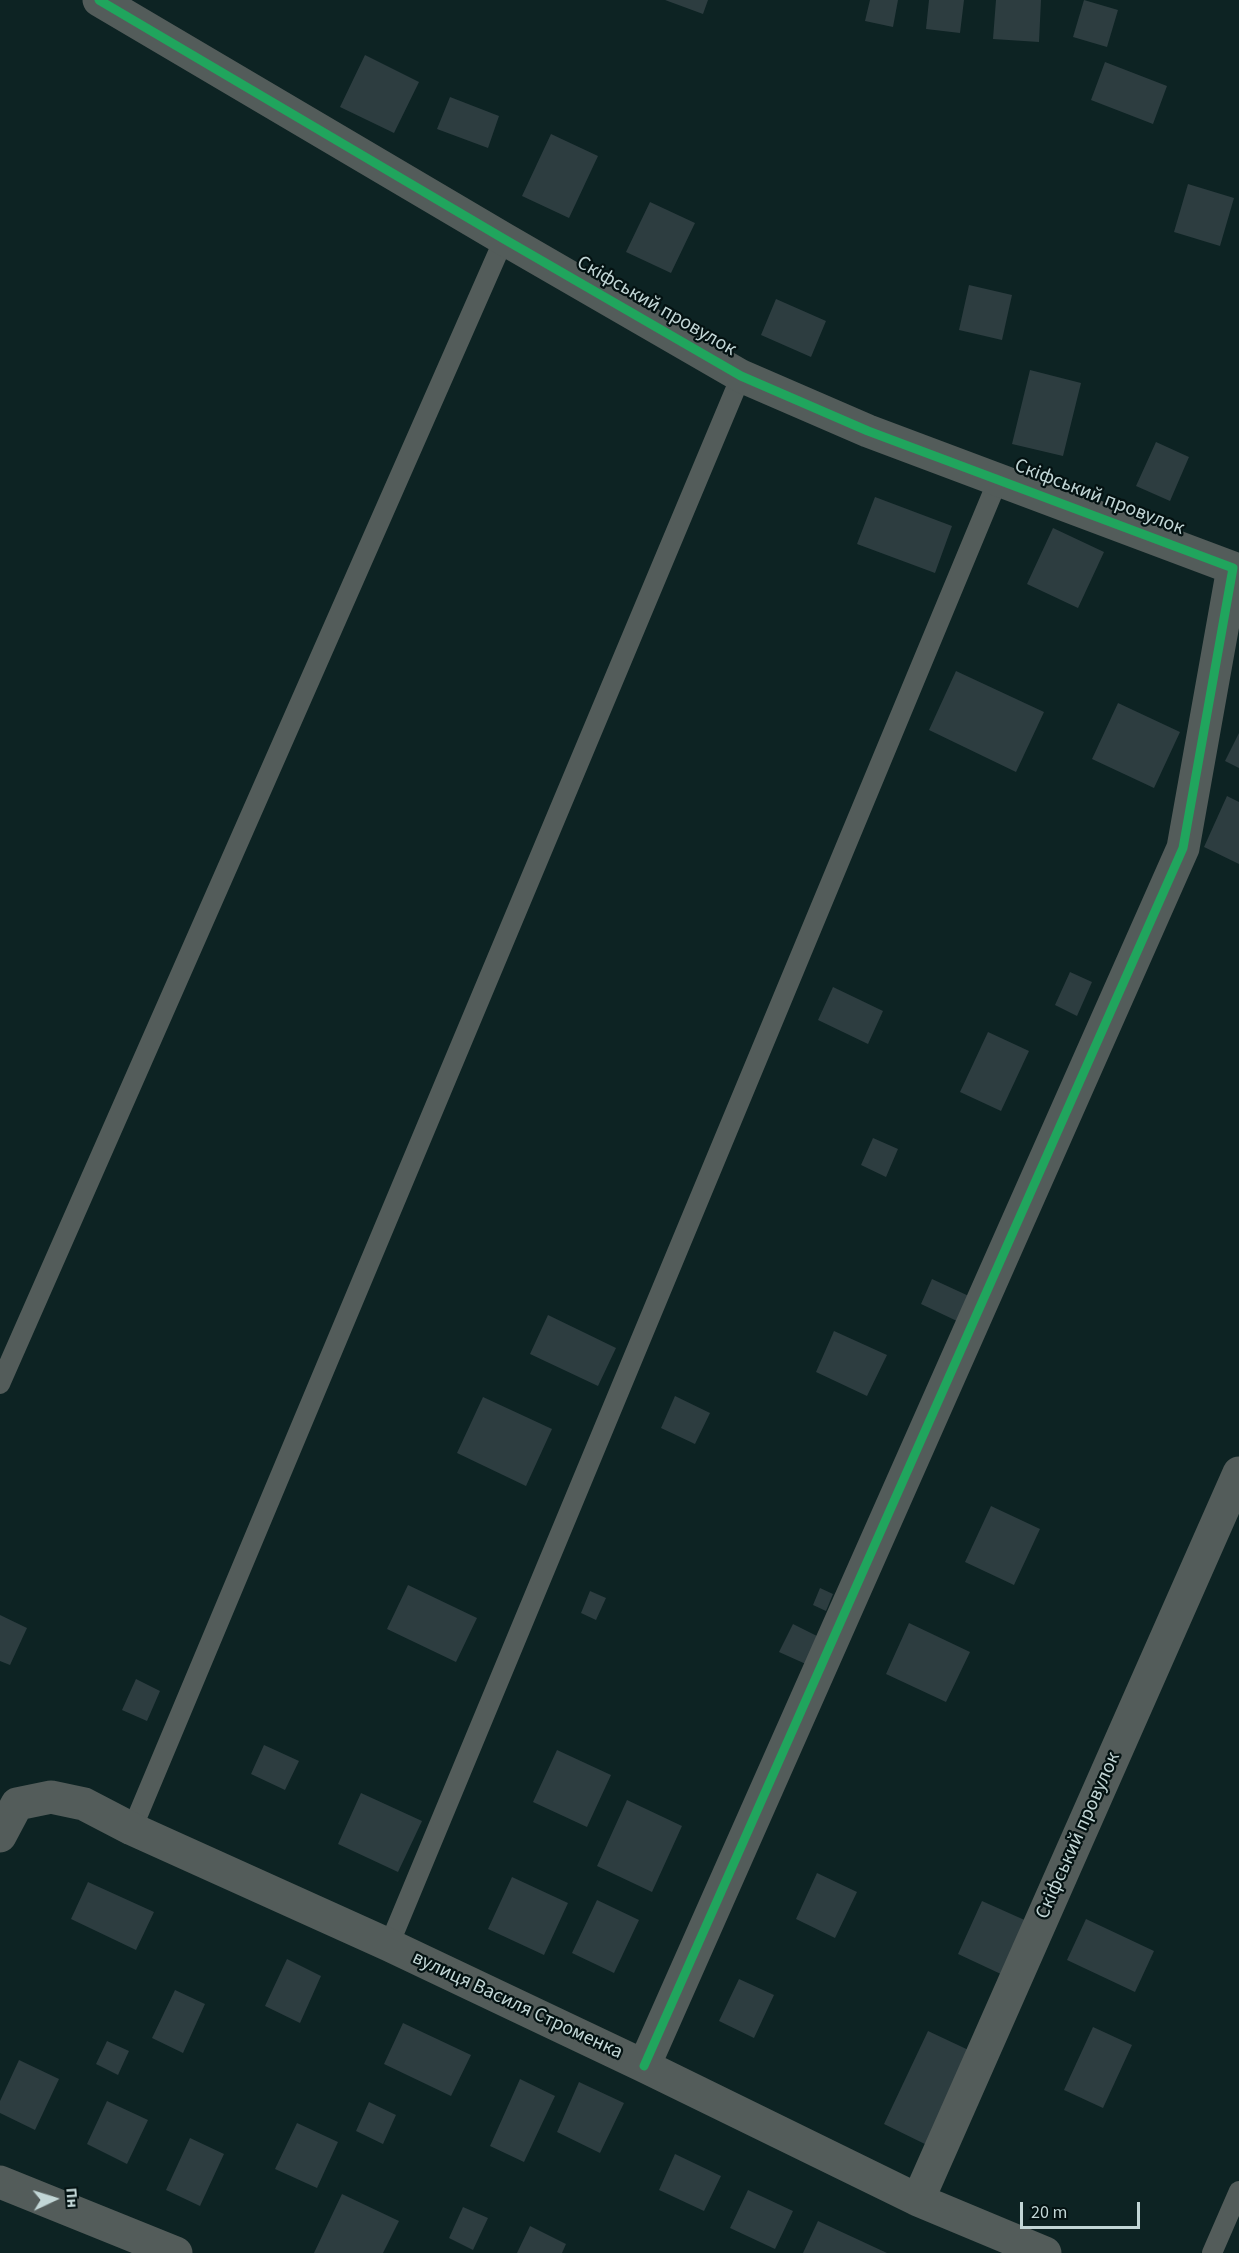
<!DOCTYPE html>
<html>
<head>
<meta charset="utf-8">
<style>
	body { margin:0 }
	#map { position:relative; width:1239px; height:2253px; overflow:hidden; background:#0d2323; font-family:"Source Sans 3",sans-serif }
	canvas { display:block }
	.north { position:absolute; left:24px; top:2169px; width:60px; height:60px; -webkit-text-stroke:4px #041212; paint-order:stroke; rotate:86deg; font-size:16px; font-weight:700; line-height:24px; text-align:center; color:#c2d6d6 }
	.north::after { content:''; display:block; margin:auto; width:21px; height:27px; background:#c2d6d6; clip-path:polygon(50% 0,100% 100%,50% 72%,0 100%) }
	.scale { position:absolute; left:1020px; top:2202px; width:120px; height:27px; box-sizing:border-box; border:3px solid #c2d6d6; border-top:0; padding-left:8px; font-size:18px; line-height:21px; white-space:nowrap; color:#c2d6d6; -webkit-text-stroke:4px #041212; paint-order:stroke }
</style>
</head>
<body>
<div id="map">
<canvas width="1239" height="2253"></canvas>
<div class="north">Пн</div>
<div class="scale">20 m</div>
</div>
<script>
const ctx = document.querySelector('canvas').getContext('2d');
ctx.lineJoin = 'round';
function fillPath(path, color) { ctx.fillStyle = color; ctx.fill(path, 'evenodd'); }
const poly = rows => new Path2D(rows.map(r => 'M' + r).join(''));
function strokePath(path, color, width, dash) { ctx.strokeStyle = color; ctx.lineWidth = width; ctx.lineCap = dash ? 'butt' : 'round'; ctx.setLineDash(dash || []); ctx.stroke(path); }
function write(font, color, halo, rows, align = 'center') {
  ctx.font = font + ' "Source Sans 3",sans-serif'; ctx.lineWidth = 4.5; ctx.setLineDash([]); ctx.textBaseline = 'middle'; ctx.strokeStyle = halo; ctx.fillStyle = color; for (const [text, x, y, turn = 0] of rows) {
    ctx.save(); ctx.translate(x, y); ctx.rotate((+turn || 0) * Math.PI / 180); ctx.textAlign = isNaN(turn) ? turn : align; if (halo) ctx.strokeText(text, 0, 0); ctx.fillText(text, 0, 0); ctx.restore();
  }
}
fillPath(poly([
	[665,0,708,0,703,14],
	[870,0,898,0,893,27,865,21],
	[929,0,964,0,960,33,926,29],
	[996,0,1041,0,1039,42,993,39],
	[1084,0,1118,10,1107,47,1073,37],
	[365,55,419,82,394,133,340,107],
	[1105,62,1167,86,1153,124,1091,100],
	[450,97,499,116,488,148,437,129],
	[551,134,598,156,569,218,522,196],
	[1188,184,1234,198,1220,246,1174,232],
	[650,202,695,223,671,273,626,252],
	[969,285,1012,295,1002,340,959,330],
	[776,299,826,321,811,357,761,335],
	[1030,370,1081,383,1063,456,1012,444],
	[1156,442,1189,457,1170,501,1136,486],
	[875,497,952,526,935,573,857,544],
	[1053,528,1104,552,1078,608,1027,584],
	[956,671,1044,712,1016,772,929,730],
	[1118,703,1180,732,1154,788,1092,759],
	[1239,733,1239,768,1225,761],
	[1227,796,1239,802,1239,864,1204,847],
	[1070,972,1092,982,1077,1016,1055,1005],
	[833,987,883,1011,868,1044,818,1020],
	[988,1032,1029,1051,1001,1111,960,1092],
	[873,1138,898,1149,886,1177,861,1165],
	[932,1279,971,1297,959,1322,921,1304],
	[548,1315,616,1348,598,1386,530,1354],
	[834,1331,887,1355,867,1396,816,1372],
	[675,1396,710,1413,695,1444,661,1428],
	[483,1397,552,1429,526,1486,457,1453],
	[991,1506,1040,1529,1014,1585,965,1562],
	[408,1585,477,1618,456,1662,387,1629],
	[820,1588,833,1594,826,1611,813,1605],
	[590,1591,606,1598,596,1620,581,1613],
	[0,1615,27,1628,10,1665,0,1661],
	[909,1623,970,1652,946,1702,886,1674],
	[793,1624,821,1638,808,1665,779,1652],
	[136,1679,160,1691,147,1721,122,1710],
	[264,1745,299,1761,285,1790,251,1774],
	[557,1750,611,1775,587,1827,533,1802],
	[361,1793,422,1821,398,1872,338,1844],
	[627,1800,682,1826,652,1892,597,1866],
	[817,1873,857,1892,835,1938,796,1919],
	[512,1877,568,1903,544,1955,488,1929],
	[88,1882,154,1912,136,1950,71,1919],
	[597,1900,639,1920,614,1973,572,1953],
	[982,1901,1029,1922,1003,1975,958,1954],
	[1086,1919,1154,1951,1135,1992,1067,1960],
	[287,1959,321,1976,300,2023,265,2006],
	[739,1979,774,1995,754,2038,719,2021],
	[175,1990,205,2004,183,2053,152,2038],
	[403,2023,471,2055,451,2096,384,2064],
	[1093,2027,1132,2045,1103,2108,1064,2090],
	[928,2031,977,2054,933,2148,884,2124],
	[107,2041,129,2051,118,2075,96,2064],
	[19,2060,59,2079,35,2130,0,2113,0,2101],
	[520,2079,555,2096,524,2162,490,2146],
	[579,2082,624,2103,600,2153,557,2132],
	[107,2101,148,2120,127,2164,87,2144],
	[369,2102,396,2115,383,2144,356,2131],
	[297,2123,338,2142,317,2188,275,2169],
	[190,2138,224,2154,200,2206,166,2190],
	[675,2154,721,2176,704,2211,659,2190],
	[748,2190,793,2211,775,2249,730,2228],
	[342,2194,399,2221,383,2253,314,2253],
	[463,2207,488,2218,473,2250,449,2238],
	[818,2221,887,2253,803,2253],
	[530,2226,566,2244,562,2253,517,2253]
]), '#2d3d40');
strokePath(poly([
	[0,1384,504,239],
	[132,1829,741,376],
	[389,1945,998,480],
	[1212,2253,1239,2191]
]), '#535c5a', 20);
strokePath(poly([
	[99,0,504,239,741,376,868,431,1233,568,1183,848,644,2066],
	[0,1836,17,1804,51,1797,84,1804,132,1829,389,1945,644,2066,918,2200,1045,2253],
	[0,2182,176,2253],
	[918,2200,1239,1473]
]), '#535c5a', 33);
strokePath(poly([
	[99,0,504,239,741,376,868,431,1233,568,1183,848,644,2066]
]), '#20a55d', 9);
write('20px', '#c2d6d6', '#041212', [
	["Скіфський провулок",656,307,30],
	["Скіфський провулок",1099,498,21],
	["Скіфський провулок",1079,1836,-66],
	["вулиця Василя Строменка",517,2006,25]
]);
</script>
</body>
</html>
